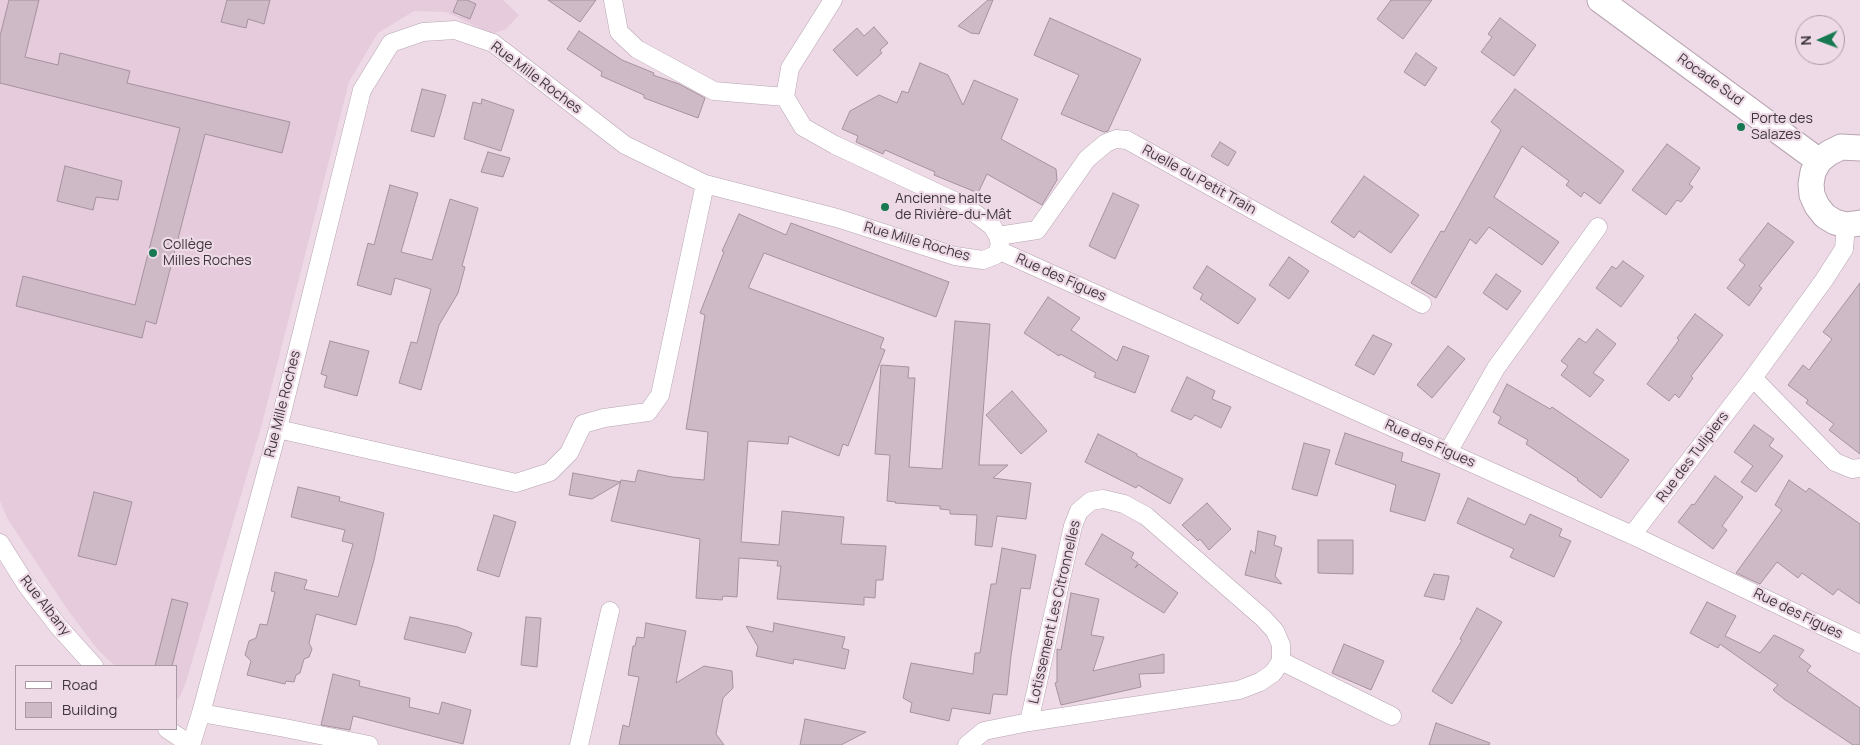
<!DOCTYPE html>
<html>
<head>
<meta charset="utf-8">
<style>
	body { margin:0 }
	#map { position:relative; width:1860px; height:745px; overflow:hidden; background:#eedae7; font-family:Manrope,sans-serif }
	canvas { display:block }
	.legend { position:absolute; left:15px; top:665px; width:162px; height:65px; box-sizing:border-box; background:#eedae7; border:1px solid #a899a3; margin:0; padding:6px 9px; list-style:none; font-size:15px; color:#3f373c }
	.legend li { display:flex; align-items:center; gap:10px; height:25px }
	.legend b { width:25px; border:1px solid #a899a3 }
	.north { position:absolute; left:1795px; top:15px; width:50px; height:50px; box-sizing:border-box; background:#eedae7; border:1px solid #a899a3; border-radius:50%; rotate:268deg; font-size:14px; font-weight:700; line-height:20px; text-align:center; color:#3f373c }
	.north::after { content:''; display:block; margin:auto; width:18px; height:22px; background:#177951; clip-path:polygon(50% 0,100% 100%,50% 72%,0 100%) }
</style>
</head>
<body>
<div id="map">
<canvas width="1860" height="745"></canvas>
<ul class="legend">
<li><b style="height:6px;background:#fff"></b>Road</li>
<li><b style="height:14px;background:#cebac7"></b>Building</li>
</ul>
<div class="north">N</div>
</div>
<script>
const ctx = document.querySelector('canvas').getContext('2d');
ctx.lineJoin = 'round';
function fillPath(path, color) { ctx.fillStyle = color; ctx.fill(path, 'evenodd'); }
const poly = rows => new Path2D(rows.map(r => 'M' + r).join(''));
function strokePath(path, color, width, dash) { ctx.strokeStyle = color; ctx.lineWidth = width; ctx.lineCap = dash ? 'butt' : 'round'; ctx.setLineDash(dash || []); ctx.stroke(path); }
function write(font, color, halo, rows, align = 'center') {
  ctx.font = font + ' Manrope,sans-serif'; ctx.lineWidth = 4.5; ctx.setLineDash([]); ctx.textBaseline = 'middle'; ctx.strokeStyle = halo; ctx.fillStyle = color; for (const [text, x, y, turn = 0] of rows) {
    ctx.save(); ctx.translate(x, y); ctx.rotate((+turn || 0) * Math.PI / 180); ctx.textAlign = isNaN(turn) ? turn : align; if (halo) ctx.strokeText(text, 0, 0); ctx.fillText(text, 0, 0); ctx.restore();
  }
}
fillPath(poly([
	[0,0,503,0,519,15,506,29,492,34,446,12,414,11,378,33,349,82,262,424,186,682,179,699,176,699,176,666,115,666,98,650,67,609,7,518,0,501]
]), '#e6cbdc');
const building = poly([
	[9,0,39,0,25,57,58,65,60,53,130,71,127,83,290,122,282,153,205,134,156,324,146,321,142,338,16,306,23,276,135,305,180,128,0,83,0,36,9,0],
	[227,0,270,0,264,24,248,19,246,28,221,22,227,0],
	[458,0,467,0,476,4,470,19,453,12,458,0],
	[548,0,596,0,580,22,548,0],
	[988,0,993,0,979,34,971,33,958,26,988,0],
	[1391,0,1432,0,1403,39,1377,19,1391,0],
	[1050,18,1141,59,1108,131,1104,132,1061,114,1079,75,1034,55,1050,18],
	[1500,18,1536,45,1514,76,1481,52,1492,37,1488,34,1500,18],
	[874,27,888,43,880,50,882,53,857,76,833,50,857,28,864,36,874,27],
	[579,31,622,60,654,73,653,75,679,84,705,98,698,118,644,98,644,95,601,76,602,72,567,49,579,31],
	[1416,53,1437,68,1425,86,1404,72,1416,53],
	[920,63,948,75,963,105,974,80,1018,99,1001,139,1056,169,1057,180,1042,205,987,174,978,193,934,175,935,172,885,150,883,154,856,142,858,136,842,129,850,111,879,95,897,103,902,91,908,93,920,63],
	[422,89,446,95,434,137,411,131,422,89],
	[1515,89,1624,171,1600,204,1584,192,1581,197,1566,185,1569,181,1522,146,1494,197,1559,242,1542,265,1489,227,1476,244,1470,239,1436,298,1411,283,1441,231,1444,232,1501,130,1491,122,1515,89],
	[482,99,514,110,501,151,464,139,473,102,481,104,482,99],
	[1220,142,1236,152,1228,166,1211,156,1220,142],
	[1667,144,1700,168,1689,184,1693,187,1681,202,1677,200,1666,215,1632,190,1667,144],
	[488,152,510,158,503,177,481,172,488,152],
	[65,166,122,181,118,200,96,197,93,210,57,201,65,166],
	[1364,176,1419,215,1391,253,1359,231,1354,238,1331,222,1364,176],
	[390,185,418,193,401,252,432,260,450,199,478,208,462,266,465,267,458,293,439,325,421,390,399,383,411,342,417,343,431,289,395,278,391,295,357,285,368,243,374,245,390,185],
	[1113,193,1139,205,1115,259,1089,246,1113,193],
	[739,214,786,235,791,223,949,282,936,317,764,253,749,286,749,288,884,338,880,348,885,350,848,446,843,444,839,456,789,436,788,444,748,441,741,542,779,545,782,511,844,517,841,544,886,546,883,580,876,580,875,598,864,597,864,605,777,599,781,566,777,566,778,561,739,558,737,597,723,596,722,600,696,598,700,539,611,521,621,480,635,482,638,470,672,477,704,480,708,432,686,429,705,315,700,313,724,252,722,251,739,214],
	[1768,223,1794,242,1759,286,1762,288,1749,306,1727,288,1745,265,1739,260,1768,223],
	[1289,257,1309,271,1289,299,1269,285,1289,257],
	[1623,261,1644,276,1621,307,1596,288,1612,266,1616,269,1623,261],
	[1207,266,1256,299,1238,324,1200,299,1203,294,1193,288,1207,266],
	[1496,274,1521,291,1507,310,1483,293,1496,274],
	[1860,283,1860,454,1829,430,1834,424,1806,403,1808,400,1788,385,1803,365,1809,370,1832,339,1823,332,1860,283],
	[1048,297,1080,318,1071,330,1117,361,1123,346,1149,356,1135,393,1094,377,1096,373,1060,354,1059,356,1024,333,1048,297],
	[1695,314,1723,335,1691,376,1693,378,1679,398,1675,394,1669,401,1647,384,1679,340,1677,338,1695,314],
	[955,321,990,324,979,465,1008,465,993,478,1031,483,1026,519,997,516,992,547,975,545,977,515,950,514,950,510,940,509,940,506,895,503,896,502,887,501,890,455,875,454,881,365,909,367,908,378,915,378,909,467,942,469,955,321],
	[1597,329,1616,344,1593,373,1604,380,1590,397,1561,375,1568,366,1561,361,1579,338,1586,343,1597,329],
	[1373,335,1392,344,1374,375,1355,365,1373,335],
	[330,341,369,351,357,396,324,387,327,376,321,374,330,341],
	[1448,346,1465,359,1432,398,1417,385,1448,346],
	[1187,377,1215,391,1212,399,1231,407,1221,428,1195,415,1191,420,1171,411,1187,377],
	[1507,384,1550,409,1552,407,1629,460,1601,498,1577,480,1578,479,1526,444,1528,440,1498,423,1501,417,1493,412,1507,384],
	[1012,391,1047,431,1021,454,986,415,1012,391],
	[1754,425,1774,439,1769,446,1783,456,1756,492,1741,482,1753,466,1734,452,1754,425],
	[1345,433,1403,453,1401,461,1440,474,1425,521,1390,511,1396,485,1335,464,1345,433],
	[1098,434,1137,454,1137,456,1183,479,1170,504,1138,485,1136,488,1085,462,1098,434],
	[1304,443,1330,450,1317,496,1292,489,1304,443],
	[573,473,621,482,592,499,569,495,573,473],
	[1715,476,1743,497,1722,526,1727,530,1713,549,1678,522,1692,504,1694,505,1715,476],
	[1789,480,1806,492,1809,488,1860,524,1860,604,1838,589,1833,595,1802,573,1798,578,1777,562,1760,584,1736,573,1782,510,1775,505,1789,480],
	[298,487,340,497,339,501,384,513,374,560,356,625,316,614,309,643,312,649,309,657,304,659,300,673,296,675,294,682,286,681,285,684,247,675,251,661,245,655,249,641,256,638,260,624,267,625,275,592,271,591,275,572,307,580,304,589,338,597,353,544,342,541,345,530,291,517,298,487],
	[94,492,132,502,116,565,78,556,94,492],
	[1468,498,1525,525,1530,514,1562,529,1559,536,1571,541,1554,577,1510,557,1514,549,1457,523,1468,498],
	[1207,503,1231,529,1209,550,1200,539,1198,541,1182,525,1207,503],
	[494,515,516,522,499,577,477,570,494,515],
	[1258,531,1276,536,1274,545,1282,548,1275,576,1282,584,1245,575,1251,550,1255,554,1258,531],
	[1102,534,1134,553,1131,558,1138,563,1135,568,1139,564,1178,593,1164,613,1085,564,1102,534],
	[1318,540,1353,540,1353,574,1318,573,1318,540],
	[1002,548,1036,555,1030,589,1021,588,1011,656,1007,695,993,694,990,714,952,708,949,721,910,712,912,703,903,698,911,663,973,674,975,653,980,653,991,584,996,584,1002,548],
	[1434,574,1449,576,1444,600,1424,596,1434,574],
	[1071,593,1099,599,1091,635,1104,637,1093,671,1164,654,1164,673,1139,674,1141,687,1061,705,1055,683,1057,682,1057,649,1061,650,1071,593],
	[172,599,188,603,172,666,155,666,172,599],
	[1707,602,1736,616,1725,636,1760,653,1774,635,1804,650,1799,657,1811,666,1807,671,1860,708,1860,745,1853,745,1784,699,1773,690,1778,685,1720,644,1718,648,1690,633,1707,602],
	[1477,608,1502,622,1452,704,1432,691,1462,640,1460,639,1477,608],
	[410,617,458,627,472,633,465,653,404,639,410,617],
	[526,617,541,618,537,667,521,665,526,617],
	[646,623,686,631,676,683,704,666,732,671,733,688,723,698,716,734,724,745,619,745,623,725,629,727,639,677,628,675,633,646,635,646,637,637,644,638,646,623],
	[774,623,845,637,842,648,849,650,845,669,794,659,793,664,756,656,758,647,746,626,773,632,774,623],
	[1344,644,1384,661,1371,690,1332,673,1344,644],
	[333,674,360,681,359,686,410,698,409,707,439,714,442,702,471,710,463,744,353,716,350,730,321,725,333,674],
	[805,719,866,732,841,745,800,745,805,719],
	[1436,723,1490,743,1489,745,1429,745,1436,723]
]);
fillPath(building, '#cebac7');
strokePath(building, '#a5929e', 1);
const street = poly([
	[613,0,619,32,637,49,714,91,785,97],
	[998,236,1037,230,1087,159,1106,143,1116,139,1127,140,1422,304],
	[998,250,1632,535,1860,644],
	[1753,378,1835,462,1852,469,1860,468],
	[278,429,516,483,550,472,569,453,583,424,604,418,648,412,660,395,705,184],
	[1448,452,1496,368,1598,227],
	[1632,535,1753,378,1824,280,1844,249,1846,225],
	[0,543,27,586,58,626,94,666],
	[1281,661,1392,716],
	[201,713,285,728,369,745],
	[167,729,191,745],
	[191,745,201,713,278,429,362,90,391,43,423,32,455,30,493,43,625,145,705,184,837,218,955,256,983,260,996,255,1000,245,998,236,992,226,965,206,835,145,803,127,785,97,790,68,833,0],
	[579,745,610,611],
	[967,745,984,731,1029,722,1239,690,1260,682,1273,673,1281,661,1281,645,1275,631,1263,618,1146,516,1124,504,1103,499,1091,501,1079,511,1073,526,1029,722]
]);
const secondary = poly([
	[1600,0,1819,161],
	[1860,148,1841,147,1829,153,1819,161,1813,172,1811,184,1812,195,1817,206,1825,216,1835,222,1846,225,1860,223]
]);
strokePath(street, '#b7a4b0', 19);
strokePath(secondary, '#b7a4b0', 27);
strokePath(street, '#fff', 18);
strokePath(secondary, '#fff', 25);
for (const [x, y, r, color] of [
	[1741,127,5,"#177951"],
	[885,207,5,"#177951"],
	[153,253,5,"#177951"]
]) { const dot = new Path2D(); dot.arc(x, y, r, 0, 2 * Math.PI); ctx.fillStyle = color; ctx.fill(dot); strokePath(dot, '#eedae7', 2); }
write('14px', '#3f373c', '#eedae7', [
	["Rue Mille Roches",536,78,37],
	["Rocade Sud",1710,80,36],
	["Ruelle du Petit Train",1199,180,29],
	["Rue Mille Roches",917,242,16],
	["Rue des Figues",1061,278,24],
	["Rue Mille Roches",283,404,-76],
	["Rue des Figues",1430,444,24],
	["Rue des Tulipiers",1693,457,-53],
	["Rue Albany",45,606,52],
	["Lotissement Les Citronnelles",1055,612,-77],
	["Rue des Figues",1798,614,26]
]);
write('14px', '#3f373c', '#eedae7', [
	["Porte des",1751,119],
	["Salazes",1751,135],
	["Ancienne halte",895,199],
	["de Rivière-du-Mât",895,215],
	["Collège",163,245],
	["Milles Roches",163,261]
], 'left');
</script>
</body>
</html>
